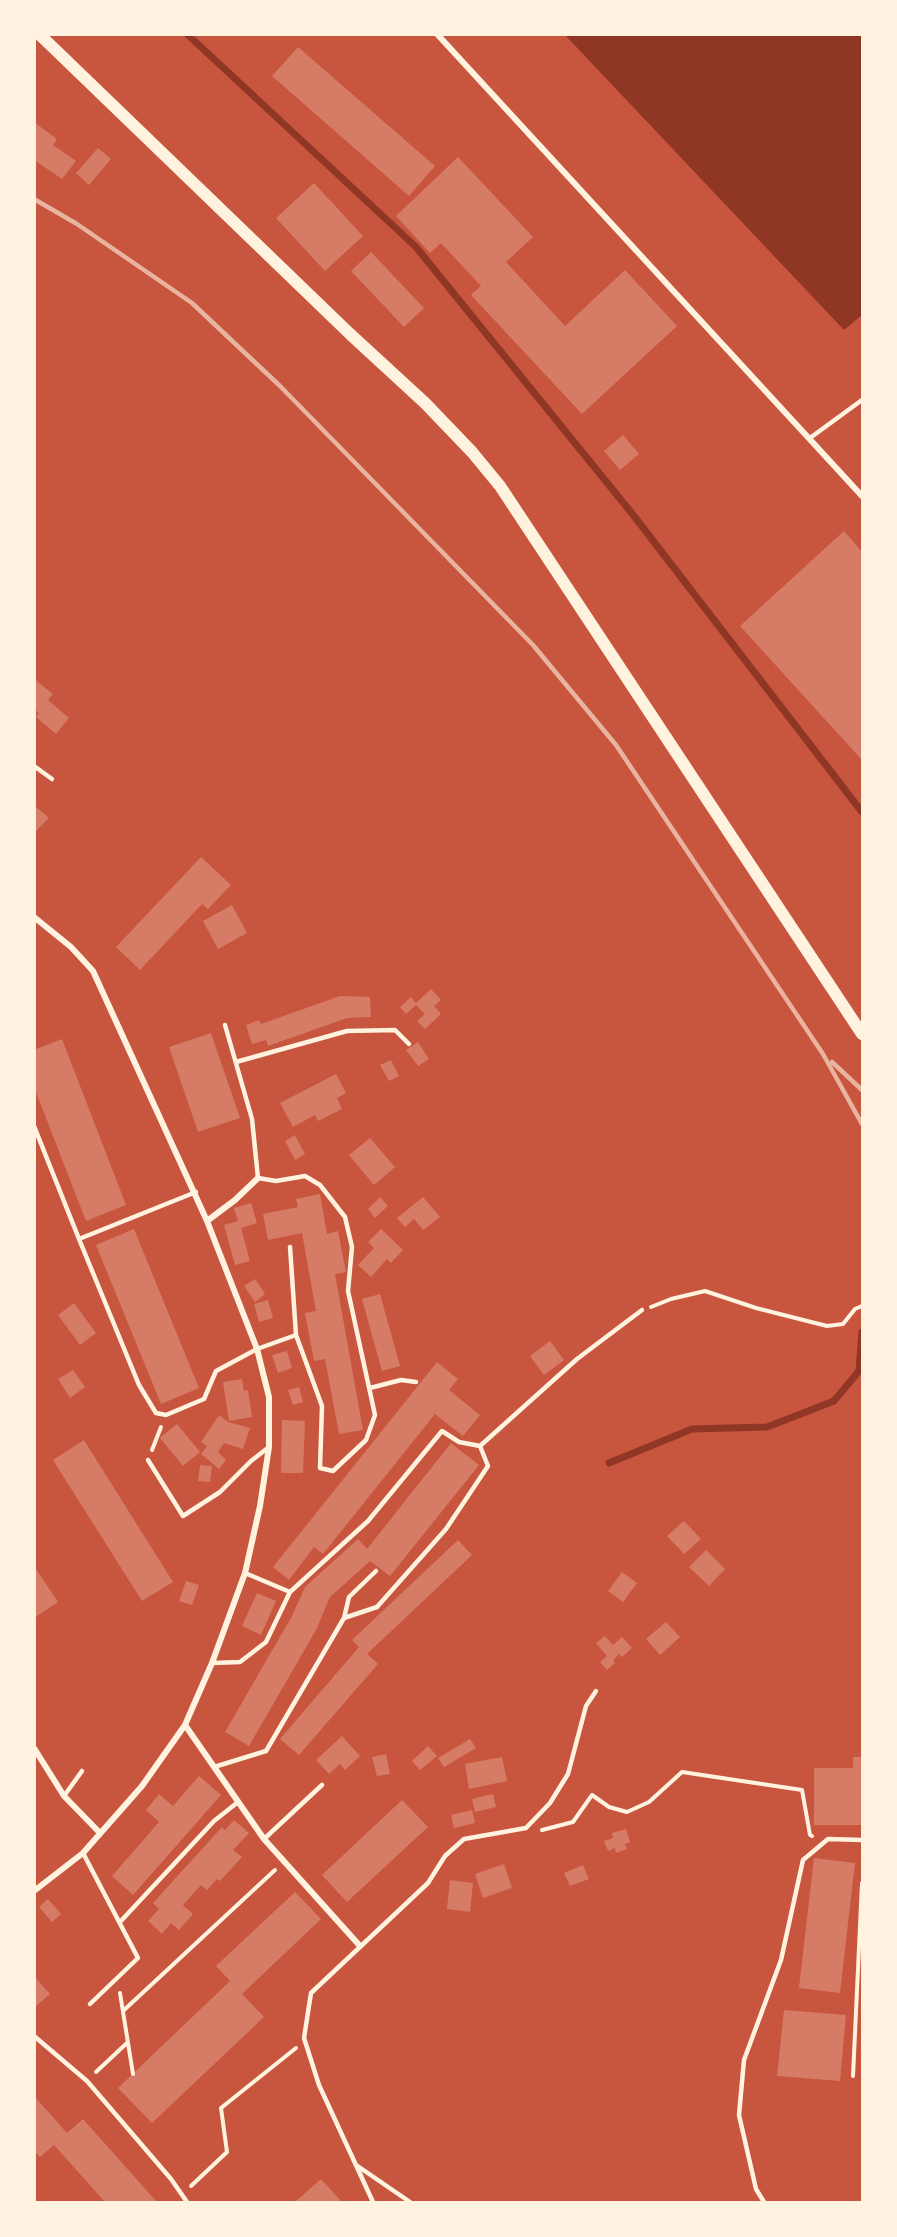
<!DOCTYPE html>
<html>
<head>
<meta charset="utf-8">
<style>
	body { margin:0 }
	#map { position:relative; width:897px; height:2237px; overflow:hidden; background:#c8553d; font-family:"DM Sans",sans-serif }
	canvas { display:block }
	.frame { position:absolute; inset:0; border:36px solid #fff3e0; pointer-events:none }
</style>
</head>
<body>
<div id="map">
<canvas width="897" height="2237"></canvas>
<div class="frame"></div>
</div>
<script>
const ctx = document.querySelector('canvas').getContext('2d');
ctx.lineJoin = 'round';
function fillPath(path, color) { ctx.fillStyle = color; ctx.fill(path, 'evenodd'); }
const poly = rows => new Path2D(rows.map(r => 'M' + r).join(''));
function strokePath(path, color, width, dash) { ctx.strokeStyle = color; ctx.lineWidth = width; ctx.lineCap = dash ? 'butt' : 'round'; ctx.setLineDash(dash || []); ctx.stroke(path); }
fillPath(poly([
	[565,35,862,35,862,315,844,330]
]), '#8f3625');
strokePath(poly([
	[187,34,416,247,634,516,862,812],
	[609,1463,692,1429,767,1427,834,1401,859,1371,862,1332]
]), '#8f3625', 7);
fillPath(poly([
	[298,47,435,166,409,196,272,76],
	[34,122,57,139,53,145,76,161,62,179,34,160],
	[98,148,111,159,89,185,76,173],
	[458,157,533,237,506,262,565,326,625,270,677,326,582,414,471,295,481,286,441,243,430,253,396,216],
	[314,183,363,236,325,271,276,218],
	[371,252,424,308,404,327,351,271],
	[623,435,639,454,620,470,604,451],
	[844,531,862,552,862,760,740,626],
	[34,679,53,694,48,700,69,718,56,734,36,717,39,713,34,709],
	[34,805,49,818,34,833],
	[201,857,231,885,208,909,202,904,140,970,116,947],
	[232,905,247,933,218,949,203,921],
	[431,989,441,1000,434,1006,441,1014,425,1029,417,1021,425,1014,416,1005,406,1014,400,1007,411,997,416,1003],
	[340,996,370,997,371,1017,347,1018,268,1046,266,1040,252,1044,246,1025,259,1020,261,1024],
	[211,1033,240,1118,198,1132,169,1047],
	[62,1039,126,1205,86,1221,34,1087,34,1050],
	[418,1042,429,1059,418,1066,406,1050],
	[391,1060,399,1076,389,1081,380,1065],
	[336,1074,346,1093,337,1098,342,1109,318,1121,315,1115,293,1127,280,1103],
	[295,1135,305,1154,295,1160,285,1141],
	[370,1138,395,1167,374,1185,349,1155],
	[320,1194,327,1234,338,1231,346,1272,335,1274,363,1430,339,1434,325,1359,314,1361,305,1313,316,1311,302,1233,268,1240,263,1214,298,1207,296,1199],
	[380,1197,388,1206,375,1218,368,1209],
	[423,1197,440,1217,423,1230,414,1219,405,1227,397,1218],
	[251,1203,257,1223,241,1228,250,1261,235,1265,224,1225,238,1221,234,1208],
	[134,1229,199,1388,161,1404,96,1245],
	[381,1229,403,1250,391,1263,387,1259,371,1277,358,1265,374,1248,368,1242],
	[255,1279,265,1294,255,1302,244,1286],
	[380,1294,400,1366,382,1371,362,1299],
	[268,1300,273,1318,259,1322,254,1304],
	[74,1303,96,1333,80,1345,58,1315],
	[550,1341,564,1360,544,1375,530,1356],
	[287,1351,292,1368,278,1373,272,1355],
	[437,1362,458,1379,449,1390,480,1415,463,1436,435,1414,323,1554,314,1547,289,1580,273,1567],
	[73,1370,85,1387,70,1398,58,1379],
	[242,1379,244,1391,248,1390,252,1417,229,1421,223,1382],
	[299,1387,303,1402,293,1405,288,1390],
	[219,1415,228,1422,250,1428,243,1449,224,1443,218,1452,226,1460,219,1469,201,1454,207,1446,201,1442],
	[282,1420,305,1421,303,1473,281,1473],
	[177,1424,200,1452,183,1466,160,1438],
	[84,1440,173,1582,142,1601,53,1460],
	[451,1443,479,1465,390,1576,370,1561,330,1597,316,1630,249,1746,225,1732,292,1616,305,1587,358,1539,367,1549],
	[200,1465,212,1466,210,1482,198,1481],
	[684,1521,701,1539,684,1554,667,1536],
	[458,1540,472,1555,367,1654,378,1664,299,1755,280,1739,359,1647,352,1640],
	[706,1550,725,1569,709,1586,689,1567],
	[34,1566,58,1602,34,1618],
	[622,1572,637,1583,623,1602,608,1591],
	[186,1581,199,1585,192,1605,179,1601],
	[257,1593,276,1601,261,1635,242,1626],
	[666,1622,680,1637,660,1655,646,1639],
	[605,1636,613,1645,622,1637,632,1648,622,1657,619,1654,613,1660,615,1663,607,1670,600,1662,607,1656,596,1643],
	[342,1736,360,1756,345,1770,340,1764,329,1774,316,1760],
	[470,1739,476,1748,444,1767,438,1758],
	[428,1746,437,1756,420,1770,412,1761],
	[386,1754,390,1774,377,1776,372,1757],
	[502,1757,507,1781,469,1789,465,1764],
	[853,1757,862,1757,862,1825,814,1825,814,1768,853,1768],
	[199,1776,221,1795,133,1895,112,1876,159,1822,146,1810,159,1794,173,1806],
	[493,1794,496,1807,475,1812,472,1799],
	[402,1800,428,1827,347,1902,322,1875],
	[472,1810,475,1823,454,1828,451,1815],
	[234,1820,249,1833,233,1850,242,1857,220,1881,217,1879,207,1890,201,1885,183,1905,193,1914,179,1930,171,1923,162,1934,148,1921,159,1909,153,1903,222,1827,225,1830],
	[626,1829,630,1842,625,1844,627,1849,616,1853,615,1848,608,1851,604,1841,613,1838,612,1833],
	[814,1858,855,1863,840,1993,799,1988],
	[504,1864,512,1888,483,1898,475,1874],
	[583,1865,589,1879,570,1886,564,1873],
	[450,1880,473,1883,470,1912,447,1909],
	[295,1892,321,1919,242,1994,264,2017,152,2123,118,2088,230,1981,216,1966],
	[48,1899,61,1914,52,1922,39,1907],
	[34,1976,50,1994,34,2008],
	[784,2010,846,2015,840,2081,777,2076],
	[34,2096,67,2133,83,2119,156,2201,105,2202,54,2145,40,2157,34,2151],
	[321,2179,342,2202,295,2202]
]), '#d67c66');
strokePath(poly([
	[651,1307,671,1299,705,1291,756,1308,827,1326,843,1324,855,1309,862,1306],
	[152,1450,161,1427],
	[542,1830,573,1822,592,1795,609,1807,627,1812,649,1802,682,1772,802,1790,810,1835,812,1836],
	[120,1993,133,2074],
	[123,2011,275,1870],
	[96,2072,128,2042],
	[853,2076,862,1883],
	[191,2186,227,2152,221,2108,296,2048]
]), '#fff3e0', 4);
strokePath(poly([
	[810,438,862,400],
	[34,766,52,779],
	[225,1025,252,1119,258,1178,276,1181,305,1176,320,1185,345,1217,352,1247,348,1291,375,1415,366,1440,333,1471,320,1468,322,1406,296,1335,290,1247],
	[236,1062,347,1031,395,1030,409,1044],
	[34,1126,79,1239],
	[196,1192,79,1239,139,1385,156,1413,166,1415,204,1399,216,1371,257,1349,296,1335],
	[370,1388,401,1380,416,1382],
	[148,1460,183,1516,220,1492,251,1461,269,1447],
	[245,1573,290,1592],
	[344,1618,377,1607,446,1529,488,1466,480,1446,577,1359,642,1310],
	[212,1663,240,1662,266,1642,290,1592,368,1521,442,1431,459,1442,480,1446],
	[214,1767,266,1751,344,1618,349,1597,376,1571],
	[64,1796,82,1771],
	[264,1839,322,1785],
	[83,1853,138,1958,90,2004],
	[120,1922,214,1821,238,1802],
	[34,2036,87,2081,171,2179,187,2202],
	[356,2165,410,2202],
	[373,2202,319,2085,304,2038,311,1993,428,1883,445,1856,464,1839,526,1828,550,1803,568,1774,586,1706,596,1691],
	[764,2202,756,2189,739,2115,744,2060,781,1960,803,1860,828,1839,862,1840]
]), '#fff3e0', 4.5);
strokePath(poly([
	[437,34,862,496],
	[34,917,71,947,93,971,207,1221,257,1349,269,1397,269,1447,260,1506,245,1573,212,1663,185,1725,142,1786,83,1853,34,1891],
	[207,1221,235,1200,258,1178],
	[185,1725,264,1839,360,1946],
	[34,1748,64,1796,100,1833]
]), '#fff3e0', 6);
strokePath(poly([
	[39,34,350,334,425,403,472,452,500,486,862,1034]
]), '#fff3e0', 12);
strokePath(poly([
	[34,199,77,224,192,303,280,386,533,645,616,745,823,1054,862,1124],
	[832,1062,862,1090]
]), '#e9b49f', 4.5);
</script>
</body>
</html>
